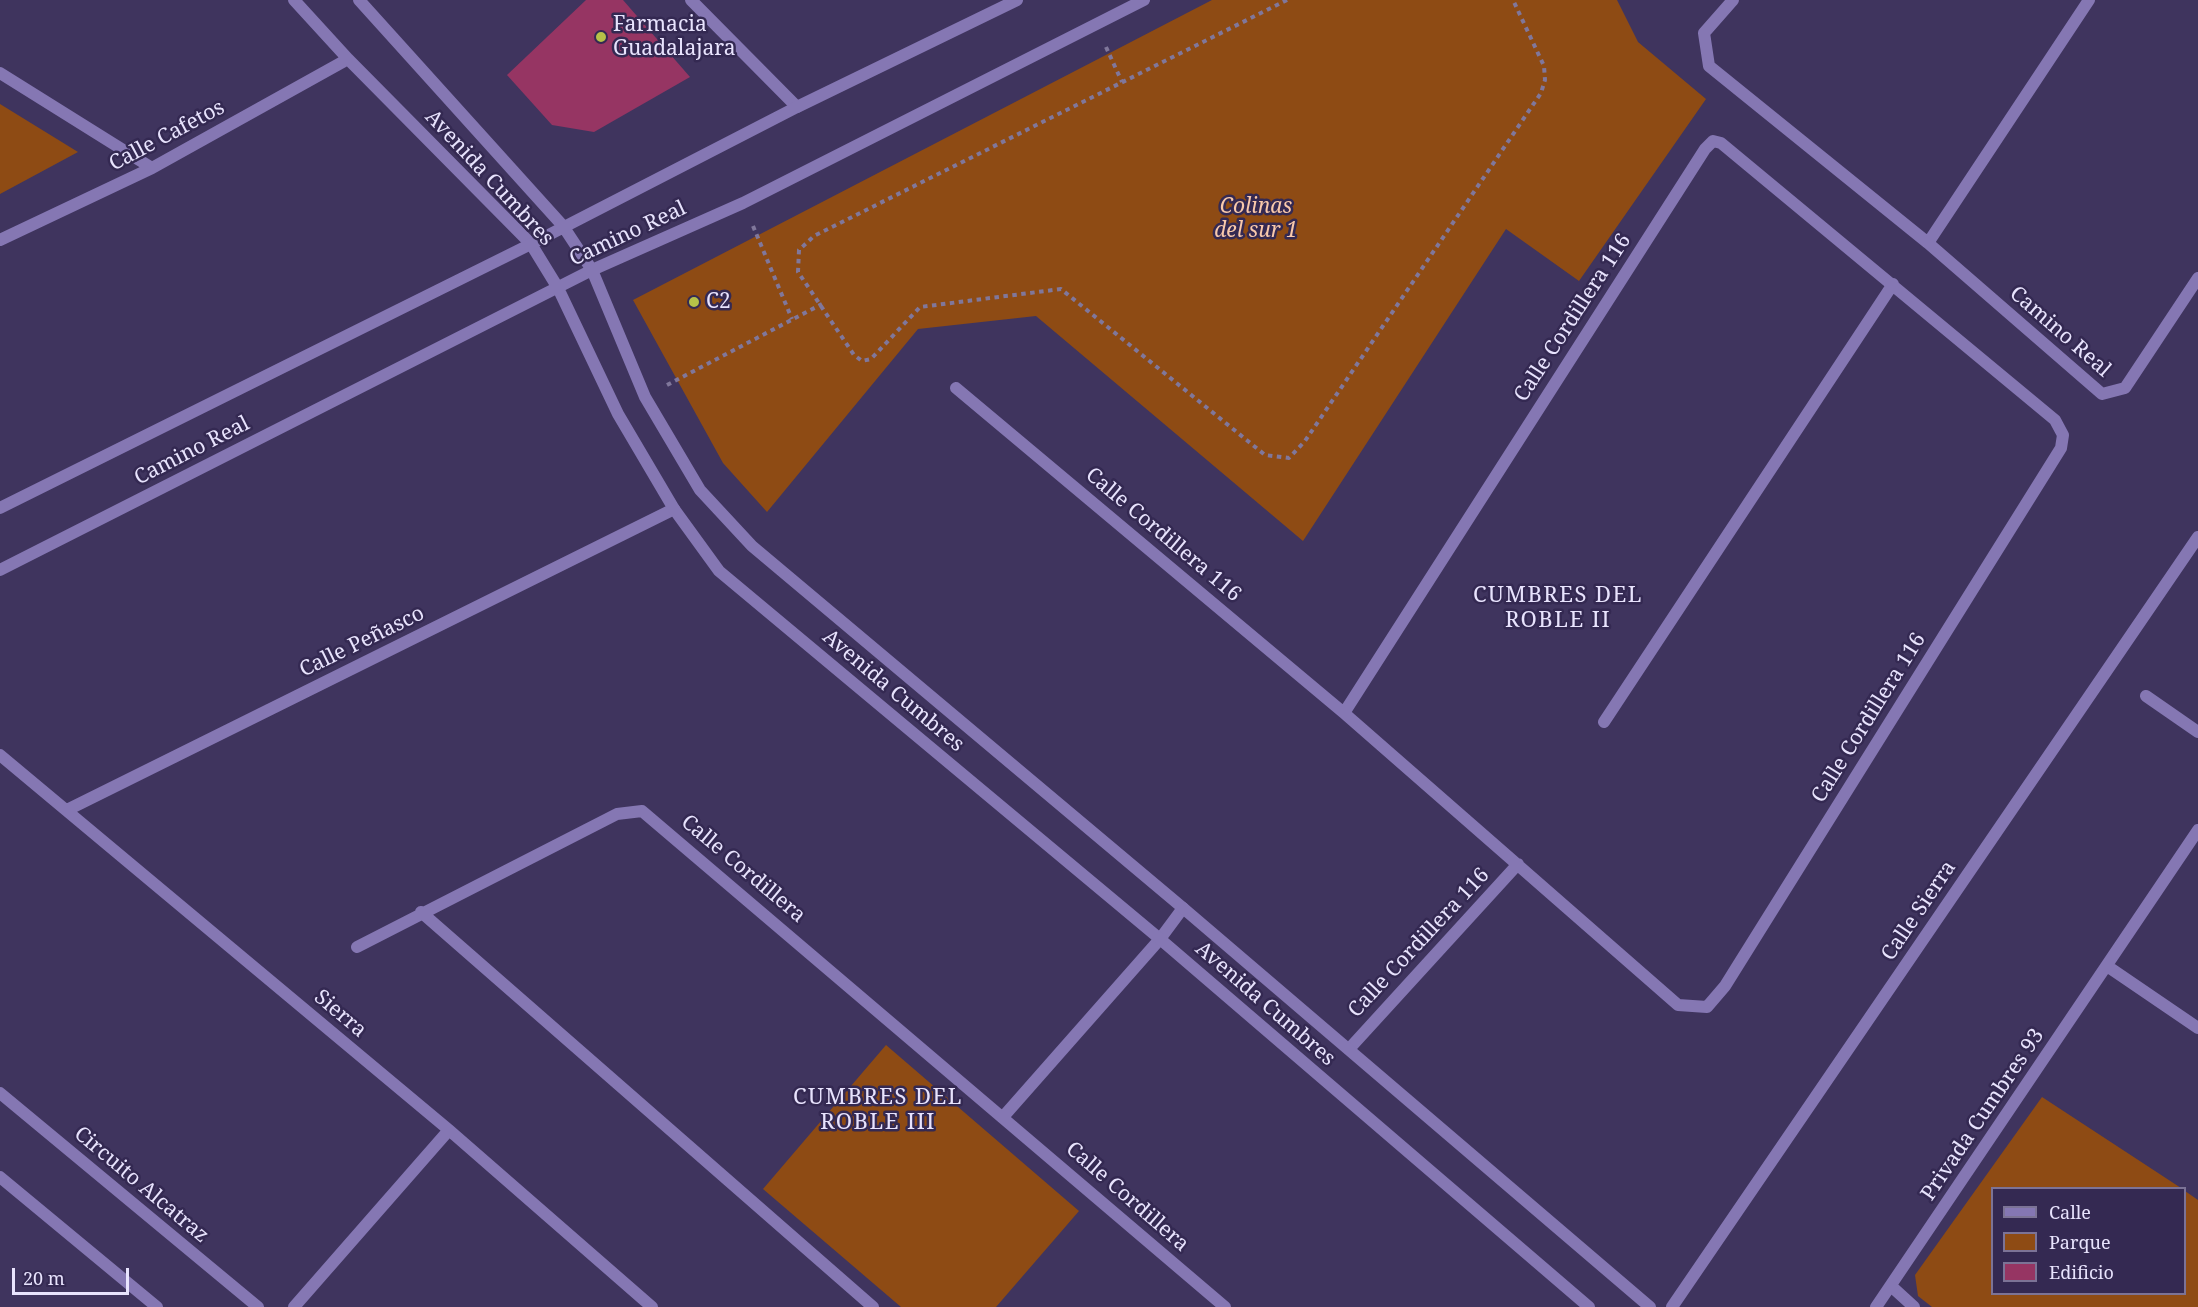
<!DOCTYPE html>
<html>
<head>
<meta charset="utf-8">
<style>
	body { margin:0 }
	#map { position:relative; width:2198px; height:1307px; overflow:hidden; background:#3f345e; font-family:"Noto Serif",serif }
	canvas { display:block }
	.legend { position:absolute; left:1991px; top:1187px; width:195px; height:108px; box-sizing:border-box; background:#342952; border:2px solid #7c7396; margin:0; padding:8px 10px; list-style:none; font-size:18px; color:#e8e3fd }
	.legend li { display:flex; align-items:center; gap:12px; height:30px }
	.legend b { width:30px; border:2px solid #7c7396 }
	.scale { position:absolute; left:12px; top:1268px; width:117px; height:27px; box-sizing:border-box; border:3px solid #e8e3fd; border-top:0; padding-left:8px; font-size:18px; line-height:21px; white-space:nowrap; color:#e8e3fd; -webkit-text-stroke:4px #342952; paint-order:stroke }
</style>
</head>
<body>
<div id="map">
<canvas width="2198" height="1307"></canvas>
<ul class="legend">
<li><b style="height:8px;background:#8577b3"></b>Calle</li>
<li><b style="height:16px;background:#8e4b14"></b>Parque</li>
<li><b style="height:16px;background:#963563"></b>Edificio</li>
</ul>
<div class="scale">20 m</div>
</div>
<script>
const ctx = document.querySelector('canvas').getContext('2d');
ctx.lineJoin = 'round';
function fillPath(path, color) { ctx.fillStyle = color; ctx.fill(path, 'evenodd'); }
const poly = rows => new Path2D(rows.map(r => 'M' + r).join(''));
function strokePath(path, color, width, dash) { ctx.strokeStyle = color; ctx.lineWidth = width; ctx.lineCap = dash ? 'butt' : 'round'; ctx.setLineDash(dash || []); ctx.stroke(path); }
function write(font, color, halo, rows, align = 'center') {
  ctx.font = font + ' "Noto Serif",serif'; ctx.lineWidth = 5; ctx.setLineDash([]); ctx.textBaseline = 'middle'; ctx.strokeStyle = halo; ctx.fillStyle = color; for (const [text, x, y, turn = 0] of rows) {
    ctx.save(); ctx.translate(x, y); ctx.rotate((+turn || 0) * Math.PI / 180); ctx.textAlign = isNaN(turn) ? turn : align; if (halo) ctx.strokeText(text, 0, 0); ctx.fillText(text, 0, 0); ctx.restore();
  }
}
fillPath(poly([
	[1212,0,1617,0,1638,42,1706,99,1579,281,1506,229,1303,541,1036,316,918,329,767,512,723,463,633,300],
	[0,104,78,152,0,194],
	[886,1045,1079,1211,996,1307,901,1307,763,1189],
	[2042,1097,2181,1188,1992,1188,1992,1294,2184,1294,2185,1191,2198,1200,2198,1307,1932,1307,1918,1296,1915,1275]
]), '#8e4b14');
fillPath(poly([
	[586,0,623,0,690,77,594,132,552,125,507,75]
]), '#963563');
strokePath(poly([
	[1287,0,814,236,799,250,798,272,854,355,862,361,871,359,920,307,1061,289,1265,455,1289,458,1305,441,1541,93,1545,80,1544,66,1513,0],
	[1106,47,1122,82],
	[753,226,792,319],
	[667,385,822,304]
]), '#80779b', 4, [4.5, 4.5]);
strokePath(poly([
	[294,0,348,59,531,244],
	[359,0,563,226],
	[691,0,797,107],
	[1733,0,1704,33,1709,66,1928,243,2102,394,2125,388,2198,278],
	[0,73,152,168],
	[0,240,152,168,348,59],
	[1928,243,2089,0],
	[956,388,1344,713,1678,1005,1707,1007,1725,986,2061,448,2063,435,2055,420,1721,143,1713,141,1705,149,1344,713],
	[2146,696,2198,732],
	[1604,722,1893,284],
	[0,755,449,1130,652,1307],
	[67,810,674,509],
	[421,912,873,1307],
	[357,947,617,814,642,811,1225,1307],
	[2107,966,2198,1028],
	[1349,1049,1518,864],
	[0,1093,258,1307],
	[1003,1117,1160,939,1183,908],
	[0,1177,157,1307],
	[1891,1286,1914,1307],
	[294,1307,449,1130],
	[1672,1307,2198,537],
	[1876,1307,2198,830]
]), '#8577b3', 12);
strokePath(poly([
	[563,226,592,270,645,397,700,490,752,546,1183,908,1650,1307],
	[531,244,558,288,618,414,674,509,719,571,1160,939,1589,1307],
	[0,508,531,244,797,107,1017,0],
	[0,570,592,270,743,203,1144,0]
]), '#8577b3', 12);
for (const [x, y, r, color] of [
	[601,37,6,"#b6c148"],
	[694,302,6,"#b6c148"]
]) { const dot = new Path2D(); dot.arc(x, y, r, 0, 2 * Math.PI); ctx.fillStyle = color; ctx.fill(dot); strokePath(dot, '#342952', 2); }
write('21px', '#e8e3fd', '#342952', [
	["Farmacia",613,25],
	["Guadalajara",613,49],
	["C2",706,302]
], 'left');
write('21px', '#e8e3fd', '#342952', [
	["Calle Cafetos",167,136,-28],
	["Avenida Cumbres",489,178,47],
	["Camino Real",628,234,-25],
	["Calle Cordillera 116",1573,318,-57],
	["Camino Real",2060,332,41],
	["Camino Real",192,451,-27],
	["Calle Cordillera 116",1163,535,40],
	["Calle Peñasco",362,642,-26],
	["Avenida Cumbres",893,691,40],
	["Calle Cordillera 116",1869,718,-58],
	["Calle Cordillera",743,869,40],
	["Calle Sierra",1919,911,-56],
	["Calle Cordillera 116",1419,943,-47],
	["Avenida Cumbres",1265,1004,41],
	["Sierra",340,1014,40],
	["Privada Cumbres 93",1983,1115,-56],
	["Circuito Alcatraz",141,1185,40],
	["Calle Cordillera",1127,1197,41]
]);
write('italic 21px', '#f9c9ab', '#342952', [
	["Colinas",1256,207],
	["del sur 1",1256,231]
]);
ctx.letterSpacing = '1.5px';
write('22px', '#e8e3fd', '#342952', [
	["CUMBRES DEL",1558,596],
	["ROBLE II",1558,621],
	["CUMBRES DEL",878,1098],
	["ROBLE III",878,1123]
]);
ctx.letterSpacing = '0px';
</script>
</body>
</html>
